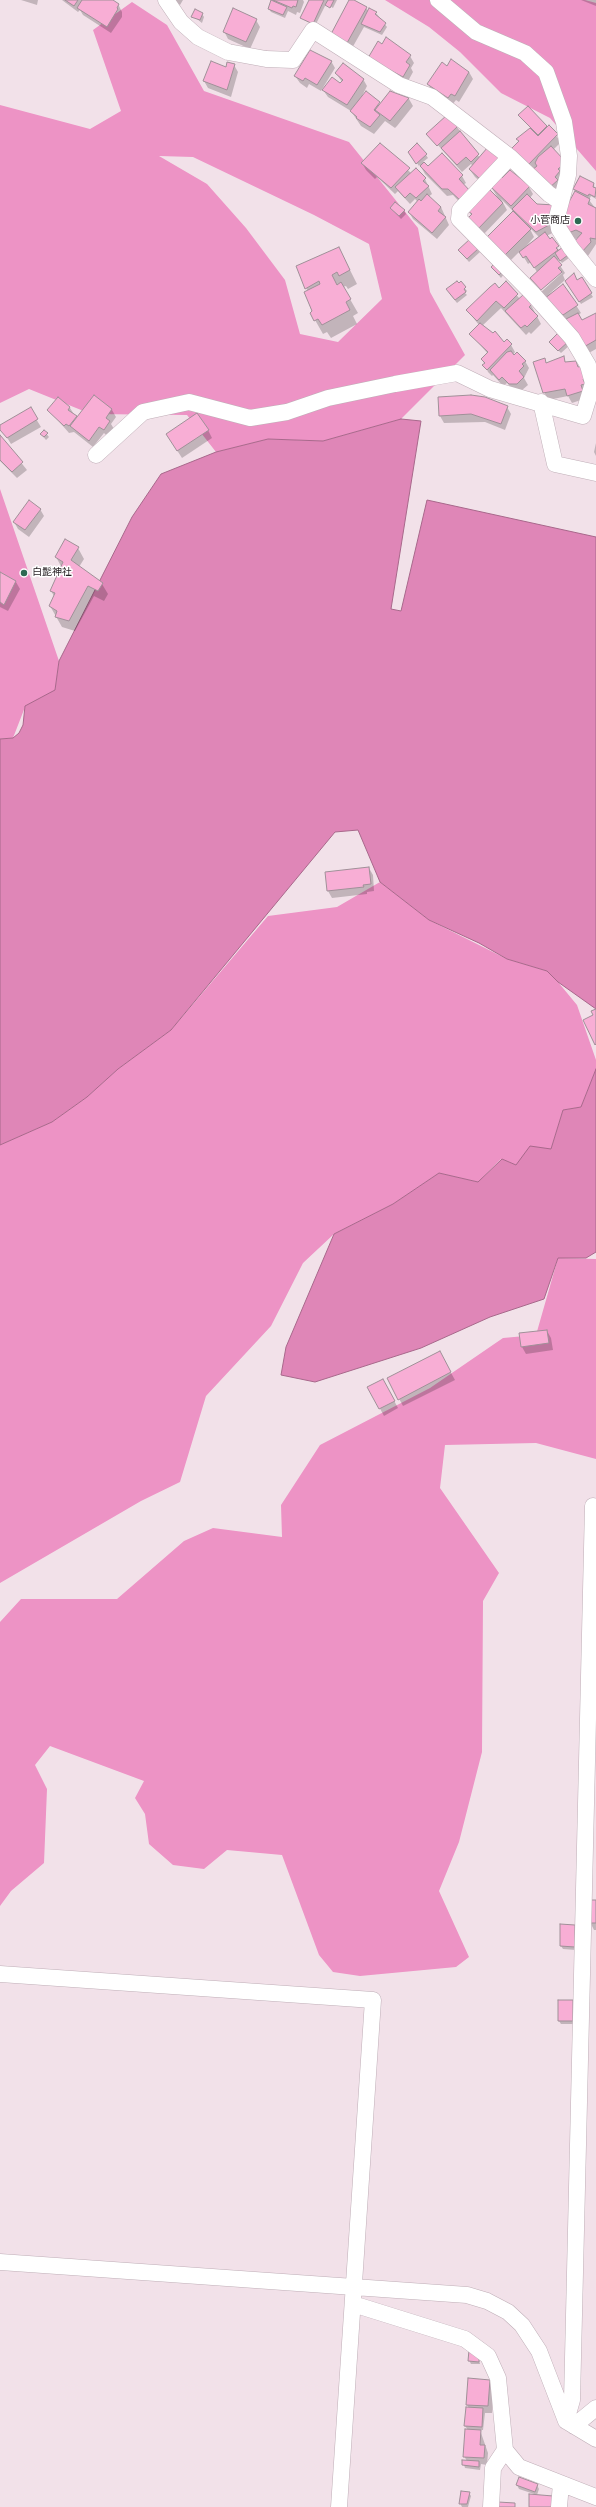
<!DOCTYPE html>
<html>
<head>
<meta charset="utf-8">
<style>
	body { margin:0 }
	canvas { display:block; background:#f2e1e9 }
</style>
</head>
<body>
<canvas width="596" height="2507"></canvas>
<script>
const ctx = document.querySelector('canvas').getContext('2d');
ctx.lineJoin = 'round';
function fillPath(path, color) { ctx.fillStyle = color; ctx.fill(path, 'evenodd'); }
const poly = rows => new Path2D(rows.map(r => 'M' + r).join(''));
function strokePath(path, color, width, dash) { ctx.strokeStyle = color; ctx.lineWidth = width; ctx.lineCap = dash ? 'butt' : 'round'; ctx.setLineDash(dash || []); ctx.stroke(path); }
function write(font, color, halo, rows, align = 'center') {
  ctx.font = font + ' "Nunito Sans","Noto Sans JP",sans-serif'; ctx.lineWidth = 3; ctx.setLineDash([]); ctx.textBaseline = 'middle'; ctx.strokeStyle = halo; ctx.fillStyle = color; for (const [text, x, y, turn = 0] of rows) {
    ctx.save(); ctx.translate(x, y); ctx.rotate((+turn || 0) * Math.PI / 180); ctx.textAlign = isNaN(turn) ? turn : align; if (halo) ctx.strokeText(text, 0, 0); ctx.fillText(text, 0, 0); ctx.restore();
  }
}
fillPath(poly([
	[385,0,585,0,596,3,596,171,550,118,501,93,460,52,429,27],
	[132,2,167,25,204,91,349,142,418,228,430,292,465,355,401,419,323,441,268,439,216,452,187,415,91,414,29,389,0,403,0,105,90,129,121,111,93,30],
	[159,156,193,157,314,215,369,244,382,299,338,342,300,334,285,280,246,228,207,184],
	[0,489,59,661,55,691,25,707,13,738,0,739],
	[380,882,429,920,507,959,547,971,558,982,577,1005,596,1060,596,1069,581,1107,563,1110,551,1149,516,1165,501,1159,478,1182,439,1173,393,1204,334,1234,303,1263,271,1326,206,1396,180,1482,141,1501,0,1583,0,1145,52,1122,87,1097,118,1069,171,1030,268,916,337,907],
	[558,1258,596,1259,596,1459,536,1443,445,1445,440,1488,499,1573,483,1601,482,1752,459,1842,439,1891,469,1957,456,1967,360,1976,333,1972,319,1955,282,1855,227,1850,204,1869,173,1865,149,1844,145,1814,135,1798,144,1781,50,1746,35,1765,47,1789,44,1863,11,1891,0,1906,0,1622,21,1599,117,1599,184,1541,213,1528,282,1537,281,1505,320,1445,430,1388,503,1338,536,1335]
]), '#ed93c5');
const water = poly([
	[401,419,421,421,391,609,401,611,427,500,596,537,596,1009,558,982,547,971,507,959,479,943,429,920,380,882,358,830,335,832,171,1030,118,1069,87,1097,52,1122,0,1145,0,739,13,738,19,733,23,725,25,706,55,690,59,661,132,517,161,474,216,452,268,439,323,441,401,419],
	[596,1069,596,1252,586,1258,558,1258,544,1299,490,1317,421,1348,315,1382,281,1375,286,1347,334,1234,393,1204,439,1173,478,1182,502,1159,516,1165,530,1146,551,1149,563,1110,581,1107,596,1069]
]);
fillPath(water, '#df86b7');
strokePath(water, '#a8688b', 1);
fillPath(poly([
	[21,0,38,0,37,5],
	[62,0,111,0,118,4,122,12,122,17,111,33,83,15,80,10,78,12],
	[173,0,183,0,180,5],
	[273,0,303,0,304,2,300,13,297,12,296,15,288,11,285,18,271,12,269,9,274,3],
	[311,0,337,0,333,8,328,5,328,7,326,4,315,26,302,18],
	[350,0,366,8,369,12,376,13,387,27,382,35,364,27,351,50,336,42],
	[581,0,596,0,596,6],
	[202,14,204,17,202,23,193,16],
	[256,20,260,27,250,49,228,39,224,31],
	[383,45,410,56,414,63,411,68,413,72,407,83,373,66],
	[331,61,335,68,321,91,309,84,307,88,300,83,295,76],
	[234,65,238,72,231,97,208,88,204,81],
	[447,67,469,72,473,79,459,102,456,100,452,105,432,91,428,84],
	[336,73,363,79,367,86,360,100,380,105,390,92,409,99,413,106,397,126,395,128,385,121,374,134,361,126,351,111,328,97,323,90,342,82],
	[520,116,549,127,561,142,553,150,567,167,554,195,517,156,519,142,518,139,531,128],
	[457,127,480,158,485,186,475,177,470,170,473,166,471,164,462,172,428,134],
	[380,144,411,173,425,179,432,194,428,197,441,207,449,225,437,239,413,219,409,212,418,202,415,199,410,204,398,191,395,194,377,177,375,179,366,170,362,163],
	[409,152,426,155,428,158,423,162,428,167,462,176,466,183,463,185,465,208,453,195,447,196,425,174,420,165,419,166],
	[510,171,529,187,533,194,530,198,557,231,546,236,560,251,563,249,569,258,562,263,559,259,557,261,565,273,563,275,565,280,548,295,563,285,581,313,578,315,582,321,596,314,596,349,587,354,568,322,541,292,562,273,562,271,540,290,531,278,537,272,531,262,528,264,520,251,508,263,487,239,514,212,501,199,507,210,482,236,469,211,498,198,491,187],
	[529,227,539,237,523,250,534,237],
	[594,184,596,199,591,196,589,200,596,209,596,244,586,259,579,250,580,237,573,240,569,233,569,220,576,192,574,189],
	[391,208,404,210,406,214,401,219],
	[339,248,357,284,348,289,346,286,343,287,358,313,353,316,357,324,331,338,327,332,323,334,315,320,305,293,308,291,306,288],
	[478,249,480,252,469,262,461,253],
	[492,267,504,274,501,278],
	[581,278,593,297,581,304,567,281,577,281],
	[461,283,467,291,465,293,467,295,457,303,449,293],
	[506,283,520,299,531,305,541,324,531,334,529,332,526,335,501,308,482,326,504,344,511,345,515,352,513,355,525,361,529,368,524,378,528,385,521,391,514,391,507,383,503,386,493,375,492,376,488,372,482,359,488,354,471,334,479,325,467,310],
	[560,333,570,345,561,353,553,345],
	[563,358,566,363,578,368,584,366,587,398,572,403,568,396,548,400,544,392,544,359,547,364],
	[94,397,112,410,116,417,111,424,114,429,108,437,104,433,93,447,74,432,69,433,49,410,58,398,70,408,77,419],
	[507,407,511,414,505,430,485,422,444,423,440,416],
	[30,409,41,427,11,444,0,426],
	[208,430,212,438,182,458,171,441],
	[44,431,49,437,46,440,41,434],
	[0,436,27,470,17,478,0,461],
	[596,443,596,456,594,452],
	[40,509,44,516,29,537,18,529,14,522],
	[78,548,84,559,79,567,102,584,108,594,104,601,94,596,75,631,62,627,50,606,54,596,51,591,62,568,56,557],
	[0,574,16,582,20,589,8,611,0,607],
	[369,868,373,875,374,891,367,892,367,894,332,898,328,891,326,873],
	[547,1331,551,1338,553,1350,526,1354,522,1347],
	[444,1360,455,1380,403,1406,388,1378],
	[383,1380,398,1408,384,1416,369,1388],
	[596,1901,596,1930,594,1930,590,1922],
	[574,1926,576,1950,563,1949,561,1946],
	[573,2001,574,2024,561,2024,559,2021],
	[479,2359,480,2364,471,2364,469,2360],
	[490,2381,494,2388,492,2413,485,2413,483,2430,480,2430,488,2453,487,2465,481,2464,480,2470,465,2468,463,2461,467,2461,464,2456,468,2430,465,2426,469,2408,467,2405],
	[517,2485,537,2485,539,2489,537,2495,519,2489],
	[469,2493,471,2496,468,2507,462,2507,460,2503]
]), '#0003');
const building = poly([
	[65,0,78,0,74,6,65,0],
	[82,0,113,0,119,4,117,8,118,9,107,27,77,8,82,0],
	[271,0,287,7,283,15,268,9,271,0],
	[273,0,298,0,296,7,293,6,292,8,273,0],
	[309,0,324,0,313,24,300,18,309,0],
	[328,0,334,0,330,8,325,5,328,0],
	[349,0,354,0,367,7,347,43,331,34,349,0],
	[233,8,257,19,246,42,223,32,233,8],
	[369,8,377,12,375,14,386,23,380,32,361,24,369,8],
	[195,9,203,13,200,20,191,17,195,9],
	[386,37,411,55,406,62,410,65,403,77,368,58,378,41,382,44,386,37],
	[310,50,332,61,317,85,305,78,303,81,294,76,310,50],
	[451,59,469,72,455,96,451,94,448,98,427,84,442,62,447,66,451,59],
	[211,61,226,67,227,62,235,64,227,90,203,81,211,61],
	[343,63,364,79,347,105,322,90,332,77,340,83,343,80,335,73,343,63],
	[366,91,380,102,374,110,380,115,370,127,356,118,357,117,350,111,366,91],
	[390,91,409,98,390,121,375,110,390,91],
	[528,106,547,126,538,135,518,115,528,106],
	[447,115,458,126,437,146,426,134,447,115],
	[549,125,558,134,528,165,511,149,519,141,516,139,530,128,538,136,549,125],
	[460,131,479,154,471,162,466,157,457,165,441,148,460,131],
	[380,143,410,168,391,188,361,163,380,143],
	[417,143,427,154,416,164,408,152,417,143],
	[551,146,564,160,564,164,558,169,560,171,555,177,558,180,549,188,532,170,537,166,535,163,538,157,551,146],
	[488,147,500,158,480,179,469,169,488,147],
	[442,153,463,175,459,179,470,191,461,201,448,189,442,189,420,166,424,162,428,166,442,153],
	[416,168,426,178,423,181,429,186,416,198,410,193,405,198,395,187,416,168],
	[510,170,530,186,511,206,490,186,500,176,502,178,510,170],
	[580,176,594,183,593,187,596,188,595,197,589,194,588,196,573,189,580,176],
	[486,186,503,203,477,230,468,218,472,214,468,211,486,186],
	[575,191,590,199,588,204,596,208,596,239,590,238,591,242,581,253,573,243,582,233,576,230,568,233,563,221,568,219,564,211,575,191],
	[427,194,441,207,438,211,446,217,432,233,408,212,419,199,421,201,427,194],
	[527,194,537,204,555,205,553,223,536,232,512,209,527,194],
	[395,202,405,210,399,216,390,208,395,202],
	[513,211,531,229,503,257,485,239,513,211],
	[545,232,550,239,552,237,559,246,556,248,558,250,534,268,526,256,523,258,519,252,545,232],
	[470,239,479,248,467,259,458,250,470,239],
	[339,247,350,270,339,276,337,272,332,275,337,285,341,282,351,299,346,302,350,310,322,325,318,319,314,321,310,313,312,311,304,292,320,284,319,281,305,289,296,266,339,247],
	[563,247,568,255,560,261,555,253,563,247],
	[554,256,562,265,558,268,562,272,541,290,530,278,554,256],
	[495,263,503,271,499,275,491,267,495,263],
	[574,273,577,280,582,277,592,293,579,302,565,281,574,273],
	[457,281,459,283,461,281,466,287,464,289,466,292,455,300,446,289,457,281],
	[506,281,518,294,504,308,496,301,477,321,466,310,490,287,495,283,499,288,506,281],
	[563,284,578,305,563,315,544,299,563,284],
	[523,295,532,304,529,307,538,316,527,327,525,325,521,328,505,311,523,295],
	[578,313,582,320,596,313,596,340,582,348,566,319,578,313],
	[480,323,493,333,495,331,504,342,507,339,512,344,487,370,482,365,485,363,481,359,488,352,469,334,480,323],
	[560,331,569,341,558,351,549,342,560,331],
	[511,351,514,355,517,352,526,361,522,364,524,366,519,371,524,377,517,384,509,384,502,377,499,380,490,370,507,352,511,351],
	[564,356,565,362,576,361,578,367,585,365,588,378,583,379,585,384,581,385,583,391,567,396,565,389,543,393,533,362,545,358,546,363,564,356],
	[94,395,112,409,106,418,110,421,104,430,99,427,89,441,70,426,94,395],
	[471,395,485,397,508,406,501,424,471,414,439,416,438,397,471,395],
	[58,397,70,407,68,410,77,416,69,426,66,424,64,426,47,410,58,397],
	[31,407,38,419,7,438,0,430,0,425,31,407],
	[197,413,209,430,177,451,166,434,197,413],
	[44,430,48,433,44,437,40,434,44,430],
	[0,435,23,462,12,472,0,460,0,435],
	[29,500,41,509,25,530,13,522,29,500],
	[65,539,79,547,71,560,103,583,98,591,88,586,69,621,55,617,57,611,49,606,55,593,50,591,63,562,55,557,65,539],
	[0,572,16,581,4,605,0,602,0,572],
	[369,867,371,884,363,885,364,887,327,891,325,872,369,867],
	[596,1009,596,1044,595,1045,583,1020,593,1015,591,1011,596,1009],
	[547,1330,549,1343,521,1347,519,1333,547,1330],
	[440,1351,451,1372,398,1400,387,1378,440,1351],
	[383,1379,395,1401,379,1409,367,1387,383,1379],
	[590,1900,596,1900,596,1923,589,1923,590,1900],
	[560,1924,575,1925,575,1947,560,1946,560,1924],
	[558,2000,573,2000,573,2021,558,2021,558,2000],
	[469,2350,479,2358,479,2362,468,2361,469,2350],
	[468,2378,490,2380,488,2406,466,2405,468,2378],
	[466,2407,483,2408,482,2427,464,2426,466,2407],
	[465,2429,481,2430,480,2445,485,2445,484,2458,463,2457,465,2429],
	[462,2460,479,2461,479,2467,462,2465,462,2460],
	[519,2477,538,2484,535,2492,516,2485,519,2477],
	[461,2491,470,2492,467,2504,459,2504,461,2491],
	[529,2494,553,2496,552,2507,529,2507,529,2494],
	[498,2502,515,2503,515,2507,497,2507,498,2502]
]);
fillPath(building, '#f8aed5');
strokePath(building, '#a09098', 1);
const minor = poly([
	[166,0,181,22,198,37,228,52,266,59,293,60,313,30,399,85,432,97,510,157,549,194,561,202],
	[438,0,476,32,525,53,546,72,564,122,569,156,568,175,557,217,559,229,571,248,596,279],
	[541,402,555,464,596,473],
	[96,455,143,412,189,402,250,418,287,412,328,398,395,384,457,373,490,389,583,416,593,383,588,365,572,338,532,293,459,219,460,210,510,157],
	[0,1974,373,2000,339,2507],
	[0,2262,467,2295,487,2301,508,2312,522,2325,539,2351,566,2421,596,2439],
	[353,2304,465,2339,488,2356,498,2378,505,2450,519,2467,596,2497],
	[566,2421,572,2400,593,1506],
	[574,2426,596,2408],
	[491,2507,493,2468,505,2450],
	[559,2507,561,2484]
]);
strokePath(minor, '#bfaeb7', 17);
strokePath(minor, '#fff', 16);
for (const [x, y, r, color] of [
	[578,221,4,"#2e6953"],
	[24,573,4,"#2e6953"]
]) { const dot = new Path2D(); dot.arc(x, y, r, 0, 2 * Math.PI); ctx.fillStyle = color; ctx.fill(dot); strokePath(dot, '#fff', 1.5); }
write('10px', '#282225', '#fff', [
	["小菅商店",570,221],
	["白髭神社",32,573,"left"]
], 'right');
</script>
</body>
</html>
